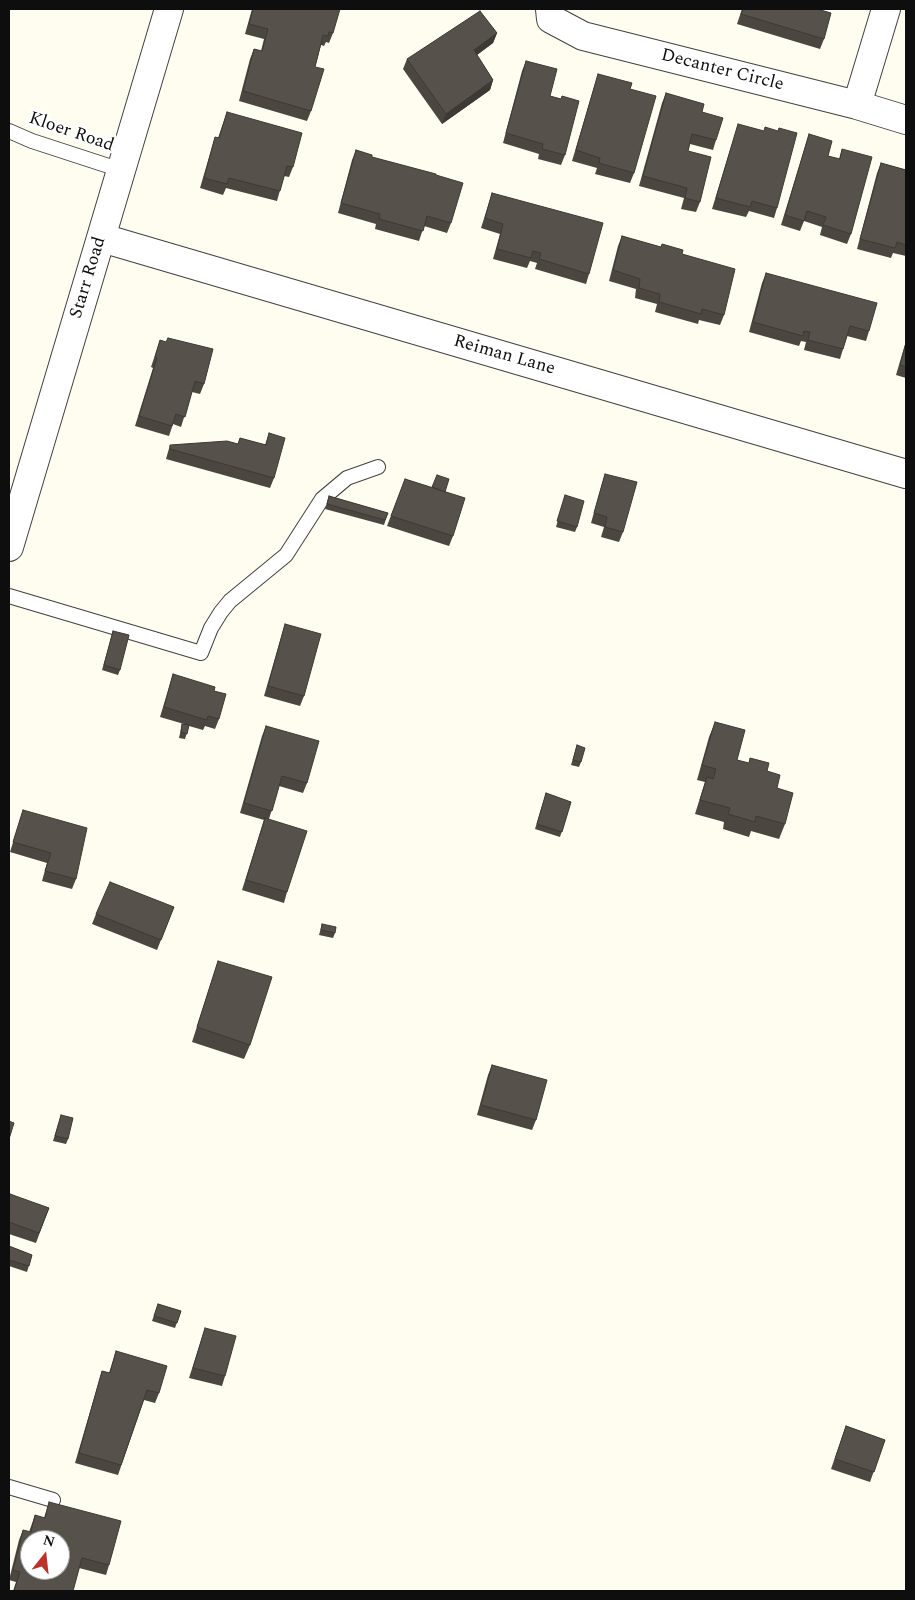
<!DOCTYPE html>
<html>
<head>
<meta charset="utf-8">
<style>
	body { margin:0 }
	#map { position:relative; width:915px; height:1600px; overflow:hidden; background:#fffdf0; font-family:Spectral,serif }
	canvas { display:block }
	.frame { position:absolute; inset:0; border:10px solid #0e0e0e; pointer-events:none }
	.north { position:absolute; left:20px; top:1530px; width:50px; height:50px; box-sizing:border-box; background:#fff; border:1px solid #9f9f9f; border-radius:50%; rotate:16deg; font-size:14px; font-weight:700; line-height:20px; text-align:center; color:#0e0e0e }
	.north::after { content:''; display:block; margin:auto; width:18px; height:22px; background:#bb322a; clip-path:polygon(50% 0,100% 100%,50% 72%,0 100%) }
</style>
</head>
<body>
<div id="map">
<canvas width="915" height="1600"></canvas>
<div class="frame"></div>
<div class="north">N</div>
</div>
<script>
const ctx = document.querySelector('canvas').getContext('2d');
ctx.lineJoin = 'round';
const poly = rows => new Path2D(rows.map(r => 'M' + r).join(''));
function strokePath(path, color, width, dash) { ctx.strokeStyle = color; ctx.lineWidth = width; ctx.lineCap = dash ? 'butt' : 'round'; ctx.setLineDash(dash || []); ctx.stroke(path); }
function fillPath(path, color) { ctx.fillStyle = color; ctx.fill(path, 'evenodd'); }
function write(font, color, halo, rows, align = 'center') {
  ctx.font = font + ' Spectral,serif'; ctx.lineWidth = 5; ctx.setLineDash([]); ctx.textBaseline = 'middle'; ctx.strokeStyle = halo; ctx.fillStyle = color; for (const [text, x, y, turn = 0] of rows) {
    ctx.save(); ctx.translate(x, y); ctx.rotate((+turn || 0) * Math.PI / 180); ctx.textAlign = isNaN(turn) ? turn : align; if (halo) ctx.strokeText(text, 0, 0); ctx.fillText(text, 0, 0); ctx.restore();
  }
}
const lane = poly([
	[9,131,32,141,121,170],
	[9,596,201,653,211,628,221,612,230,601,286,555,322,499,347,478,378,467],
	[9,1487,53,1500]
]);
const street = poly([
	[550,9,551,19,583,36,857,105,906,120],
	[857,105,886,9],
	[102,238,906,474],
	[9,547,169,9]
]);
strokePath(lane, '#414141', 16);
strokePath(street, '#414141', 30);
strokePath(lane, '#fff', 14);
strokePath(street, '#fff', 28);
fillPath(poly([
	[252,9,337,9,333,33,329,43,326,42,324,46,321,45,315,67,311,111,307,121,239,101,250,59,254,49,261,51,264,39,245,34],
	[742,9,817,9,824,39,820,49,737,24],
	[497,33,493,43,477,55,493,80,490,90,442,124,403,69,407,59],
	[526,61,550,96,561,99,565,155,561,165,538,159,539,154,503,143,522,71],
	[598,74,630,89,634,173,630,183,595,174,597,168,572,161],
	[666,93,702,112,716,140,713,150,690,144,688,151,700,202,696,212,681,209,684,198,639,186,662,103],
	[227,112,293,167,289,177,284,176,277,201,226,188,223,195,200,188,212,147,215,137,218,138],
	[738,124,777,208,774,218,749,211,746,217,712,209],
	[809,134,828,156,839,159,842,149,851,234,847,244,820,235,822,227,804,221,800,231,781,225],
	[356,150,372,157,436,175,451,223,447,233,424,226,419,241,375,229,376,224,338,213,352,160],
	[881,163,906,170,906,256,893,253,891,258,857,249,877,173],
	[492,193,589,274,586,284,535,269,537,263,530,261,527,268,493,259,500,234,481,228],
	[622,236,682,254,724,315,720,325,699,320,698,324,655,312,657,304,635,298,636,289,609,281,618,246],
	[766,273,869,331,866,341,847,336,840,359,804,350,806,342,801,341,799,346,749,332,762,283],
	[160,340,204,384,200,394,192,392,181,427,173,424,169,436,135,426,153,368,151,367],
	[906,341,906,378,896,375],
	[269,433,274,478,270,488,166,459,170,445,238,444,240,438,265,445],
	[605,474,623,532,619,542,601,537,604,527,591,523,602,484],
	[437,475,444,492,453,536,449,546,387,526,405,479,432,488],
	[565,495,577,527,575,532,556,527],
	[329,496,388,513,384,525,325,509],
	[285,624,304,696,300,706,264,696,282,634],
	[113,631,120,670,118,675,102,670],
	[173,674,214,691,219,719,215,729,205,726,203,730,189,726,185,739,179,738,182,724,184,724,160,717],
	[715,722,737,760,767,771,777,788,785,824,779,839,751,831,749,837,723,829,724,822,695,814,705,782,697,780,709,737],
	[266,726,307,783,303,793,279,786,269,819,287,892,284,903,242,890,264,820,240,813,262,736],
	[577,745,581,762,579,767,571,765],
	[546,793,571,802,560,837,535,829],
	[23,810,76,879,72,889,42,881,47,863,10,852],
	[174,907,157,950,92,924,96,914],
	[322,924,335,933,333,938,319,935],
	[218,961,250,1045,244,1059,192,1042],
	[492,1065,536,1120,532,1130,477,1115,488,1075],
	[61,1115,68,1139,66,1144,53,1141],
	[9,1197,49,1208,36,1243,9,1234],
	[9,1246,32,1255,27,1272,9,1266],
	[158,1304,181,1311,175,1328,152,1321],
	[205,1328,225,1376,222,1386,189,1378],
	[116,1351,159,1393,155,1403,144,1400,118,1475,75,1463,99,1381,102,1371,109,1373],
	[846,1426,885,1440,870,1482,831,1469],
	[49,1502,109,1565,106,1575,79,1568,73,1591,13,1591,16,1582,9,1580,19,1540,23,1530,29,1532,35,1515,44,1518]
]), '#4b4640');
fillPath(poly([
	[497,33,493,43,470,60,474,50],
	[493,80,490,90,442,124,446,114]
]), '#3d3934');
const building = poly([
	[253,9,340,9,333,33,329,32,328,36,323,35,315,67,324,69,311,111,243,91,254,49,262,51,268,29,249,24,253,9],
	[743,9,817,9,831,13,824,39,741,14,743,9],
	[480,11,497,33,474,50,493,80,446,114,407,59,480,11],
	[526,61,557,69,550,96,561,99,562,96,579,101,565,155,542,149,543,144,506,133,526,61],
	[598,74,632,83,630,89,656,96,634,173,599,163,600,158,576,150,598,74],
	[666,93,704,104,702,112,723,118,716,140,692,134,688,151,711,157,700,202,685,198,687,188,643,176,666,93],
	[227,112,302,133,293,167,287,166,280,191,229,178,227,184,204,178,215,137,219,138,227,112],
	[738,124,764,131,765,127,778,131,779,128,797,133,777,208,752,201,750,207,716,198,738,124],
	[809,134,832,141,828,156,840,159,842,149,872,157,851,234,823,225,826,217,807,211,804,221,785,215,809,134],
	[356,150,372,155,372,157,436,174,436,175,463,183,451,223,427,216,423,231,379,219,380,214,341,203,356,150],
	[881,163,906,170,906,245,897,242,895,248,860,239,881,163],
	[492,193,603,223,589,274,539,259,541,253,533,251,531,258,497,249,503,224,485,218,492,193],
	[622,236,661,247,662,244,683,250,682,254,735,269,724,315,702,309,701,314,659,302,660,294,639,288,640,279,613,270,622,236],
	[766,273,877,303,869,331,850,326,843,349,808,340,810,332,804,331,803,336,753,322,766,273],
	[168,338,213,349,204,384,195,381,185,417,176,414,172,426,139,416,157,358,155,357,160,340,166,342,168,338],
	[906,343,906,367,900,365,906,343],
	[269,433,285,438,274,478,170,449,170,445,227,441,238,444,240,438,266,445,269,433],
	[605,474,637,482,623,532,605,527,607,517,594,513,605,474],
	[437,475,449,479,445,492,432,487,437,475],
	[405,479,465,498,453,536,391,516,405,479],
	[565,495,584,501,577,527,557,521,565,495],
	[329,496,388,513,385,520,327,504,329,496],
	[285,624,321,634,304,696,268,686,285,624],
	[113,631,129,635,120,670,104,665,113,631],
	[173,674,215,687,214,691,226,694,219,719,208,716,207,720,164,707,173,674],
	[715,722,745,730,737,760,749,763,750,758,769,763,767,771,780,775,777,788,793,793,785,824,756,816,755,822,728,814,730,808,700,800,707,777,713,779,716,769,702,765,715,722],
	[182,724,189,725,187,734,181,732,182,724],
	[266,726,319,741,307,783,282,776,272,811,244,803,266,726],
	[577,745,585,748,581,762,573,760,577,745],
	[546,793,571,802,562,832,537,824,546,793],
	[23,810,87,828,76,879,45,871,51,853,13,842,23,810],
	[265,818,307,831,287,892,246,880,265,818],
	[110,882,174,907,161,940,96,914,110,882],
	[322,924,336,927,335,933,321,930,322,924],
	[218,961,272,977,250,1045,197,1027,218,961],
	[492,1065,547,1080,536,1120,481,1105,492,1065],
	[61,1115,73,1118,68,1139,55,1136,61,1115],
	[9,1121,14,1123,9,1139,9,1121],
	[10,1194,49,1208,39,1233,9,1222,9,1197,10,1194],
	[9,1246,32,1255,29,1266,9,1260,9,1246],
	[158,1304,181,1311,177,1323,154,1316,158,1304],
	[205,1328,236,1336,225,1376,193,1368,205,1328],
	[116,1351,167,1366,159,1393,147,1390,121,1465,79,1453,102,1371,110,1373,116,1351],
	[846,1426,885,1440,874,1472,835,1459,846,1426],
	[49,1502,121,1521,109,1565,82,1558,73,1591,14,1591,20,1572,13,1570,23,1530,31,1532,35,1515,45,1518,49,1502],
	[30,1540,60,1540,60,1570,30,1570,30,1540]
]);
fillPath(building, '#57514b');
strokePath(building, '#3d3934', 1);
write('18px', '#0e0e0e', '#fff', [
	["Decanter Circle",722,71,14],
	["Kloer Road",71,133,19],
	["Starr Road",89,278,-73],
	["Reiman Lane",504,356,16]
]);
</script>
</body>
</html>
